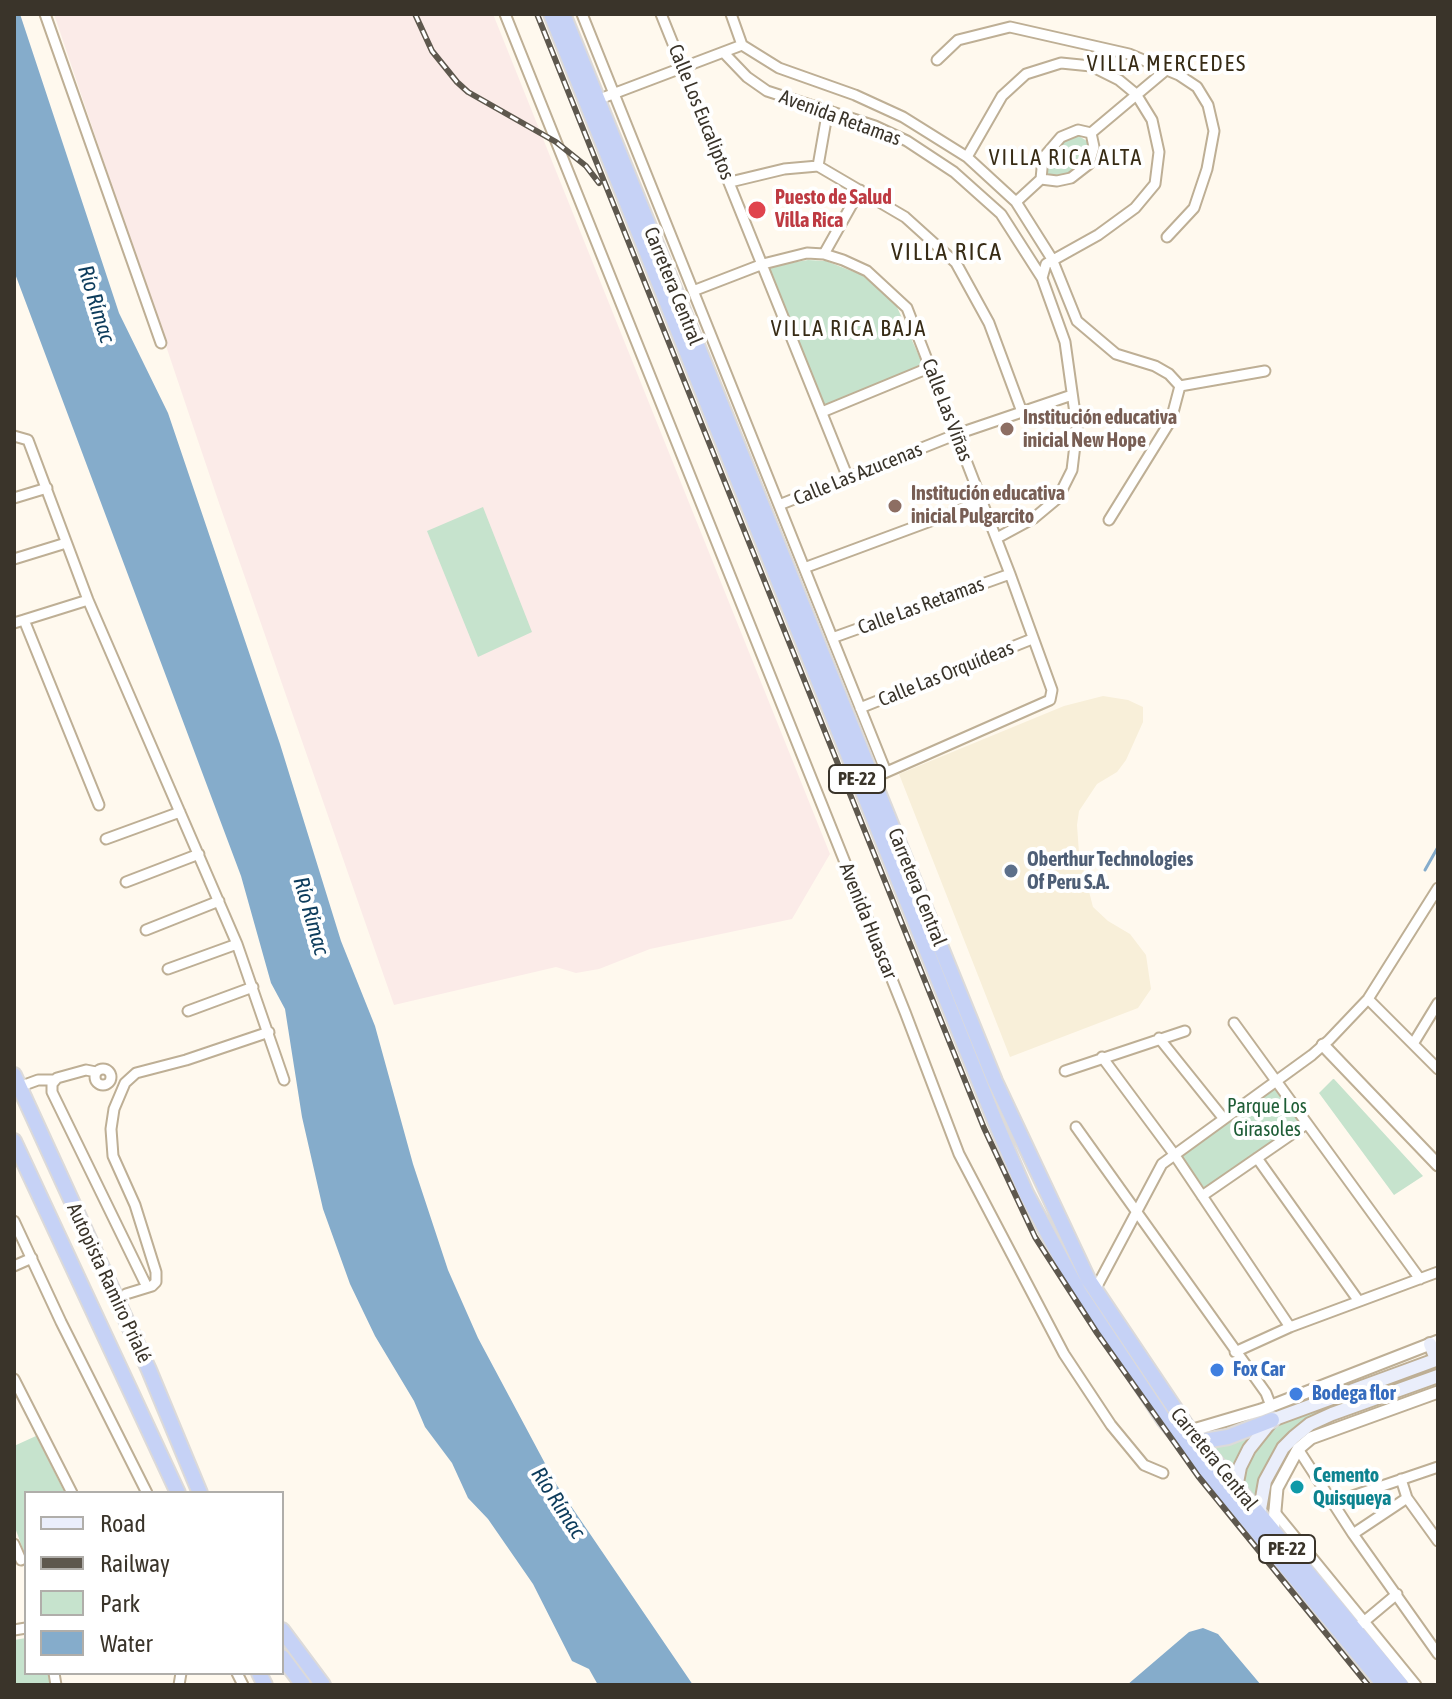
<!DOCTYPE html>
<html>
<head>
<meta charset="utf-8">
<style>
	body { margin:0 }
	#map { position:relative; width:1452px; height:1699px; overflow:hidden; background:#fff9ee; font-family:"Asap Condensed",sans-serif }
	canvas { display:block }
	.frame { position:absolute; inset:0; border:16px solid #3a342a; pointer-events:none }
	.legend { position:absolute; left:24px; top:1491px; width:260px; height:184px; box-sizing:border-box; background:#fff; border:2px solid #b0aeaa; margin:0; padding:10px 14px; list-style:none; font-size:24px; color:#3a342a }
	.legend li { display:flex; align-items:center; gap:16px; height:40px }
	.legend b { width:40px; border:2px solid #b0aeaa }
</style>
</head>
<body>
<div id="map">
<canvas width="1452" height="1699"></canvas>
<div class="frame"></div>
<ul class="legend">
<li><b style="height:10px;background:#eaeefb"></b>Road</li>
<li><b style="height:10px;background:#5e584e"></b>Railway</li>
<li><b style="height:22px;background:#c6e3cd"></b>Park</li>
<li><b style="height:22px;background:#85accb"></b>Water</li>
</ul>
</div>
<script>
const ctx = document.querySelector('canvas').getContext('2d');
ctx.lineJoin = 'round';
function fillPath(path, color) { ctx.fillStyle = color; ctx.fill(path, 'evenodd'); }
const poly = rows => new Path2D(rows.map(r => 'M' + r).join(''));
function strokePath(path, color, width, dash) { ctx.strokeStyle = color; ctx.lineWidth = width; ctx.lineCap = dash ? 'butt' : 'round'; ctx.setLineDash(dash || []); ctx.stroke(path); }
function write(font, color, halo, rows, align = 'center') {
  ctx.font = font + ' "Asap Condensed",sans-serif'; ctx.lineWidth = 8; ctx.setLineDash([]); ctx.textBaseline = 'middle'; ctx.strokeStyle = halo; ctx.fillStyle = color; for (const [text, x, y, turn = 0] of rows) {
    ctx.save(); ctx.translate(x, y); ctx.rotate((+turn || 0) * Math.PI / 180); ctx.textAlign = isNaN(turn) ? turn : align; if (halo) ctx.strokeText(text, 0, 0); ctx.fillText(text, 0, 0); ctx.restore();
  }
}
fillPath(poly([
	[1103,696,1128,700,1143,707,1143,722,1126,760,1117,772,1097,784,1079,811,1077,825,1079,853,1093,907,1108,921,1130,934,1146,955,1151,989,1138,1008,1010,1057,899,774,1064,706]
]), '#f8efd9');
fillPath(poly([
	[54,14,493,14,830,854,792,919,650,949,599,969,576,973,556,967,394,1005,219,503]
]), '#fbebe8');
fillPath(poly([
	[1077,135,1087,141,1090,146,1086,162,1069,176,1049,176,1045,171,1047,158,1061,141],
	[808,260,826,261,862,275,886,295,897,307,924,367,823,408,766,267],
	[483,507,532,632,478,657,427,531],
	[1333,1079,1334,1079,1423,1176,1394,1195,1319,1093],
	[1276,1087,1300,1121,1205,1189,1181,1155],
	[1375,1388,1377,1393,1312,1419,1272,1459,1258,1483,1255,1498,1241,1481,1252,1448,1279,1422],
	[1254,1432,1231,1470,1212,1446],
	[36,1436,65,1493,26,1493,24,1552,14,1525,14,1446],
	[26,1638,26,1673,48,1673,50,1685,14,1685,14,1640]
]), '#c6e3cd');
fillPath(poly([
	[14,14,20,14,119,313,168,413,280,744,341,941,375,1026,413,1164,448,1270,478,1338,556,1484,693,1685,598,1685,589,1669,572,1661,533,1584,488,1519,468,1498,452,1463,425,1427,414,1401,375,1336,350,1284,323,1209,302,1117,285,1009,271,983,241,876,14,271],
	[1203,1628,1218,1634,1261,1685,1127,1685,1189,1632]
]), '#85accb');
strokePath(poly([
	[1425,870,1438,847]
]), '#85accb', 3);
const minor = poly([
	[45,14,161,343],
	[505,14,905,1012,959,1154,1064,1354,1111,1425,1144,1465,1163,1473],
	[582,14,886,772],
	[661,14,848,478],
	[731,14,742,45,779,68,855,95,903,117,967,157,1016,202,1052,259,1077,321,1116,354,1155,366,1169,374,1180,386],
	[724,53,747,77,767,91,875,126,907,141,954,172,1001,214,1042,278,1065,342,1077,428,1072,470,1058,498,1034,518,997,538],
	[937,60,958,40,1010,27,1129,54,1179,75,1197,87,1208,105,1214,131,1207,169,1194,208,1167,237],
	[597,100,742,45],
	[1091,133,1166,70],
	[967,157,1002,96,1026,74,1061,63,1091,66,1119,80,1136,94,1152,120,1159,152,1155,184,1135,208,1098,235,1046,264,1042,278],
	[818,166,828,109],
	[1041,179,1057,181,1071,178,1089,164,1094,147,1091,133],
	[730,182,784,169,818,166,905,217,956,263,989,323,1022,412],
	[1016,202,1041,179,1043,158,1061,137,1078,130,1091,133],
	[824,254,860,190],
	[693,291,763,264,807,253,824,254,843,260,867,271,907,308,1010,574,1052,690,1050,700,873,778],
	[1180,386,1265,371],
	[822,412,931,367],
	[14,436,28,440,88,600,237,944,284,1080],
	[14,498,47,488],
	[779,505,957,434,1072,395],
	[1109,520,1171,420,1180,386],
	[14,559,66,543],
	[804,568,982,502],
	[24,620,88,600],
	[14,623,24,620,99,805],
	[832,638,1010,574],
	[860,708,1032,639],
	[106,839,180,812],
	[126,882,199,854],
	[146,930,219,901],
	[168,969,237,944],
	[1368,999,1438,1069],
	[188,1011,253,987],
	[1234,1023,1420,1279],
	[1159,1038,1224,1119],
	[1413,1044,1438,1003],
	[1102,1057,1174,1154,1290,1327],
	'95 1077a8 8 0 1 1 16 0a8 8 0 1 1-16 0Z',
	[1065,1071,1185,1031],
	[96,1072,86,1070,57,1078,52,1084,52,1092,147,1287],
	[19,1087,38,1080,55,1080],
	[1076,1127,1266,1393,1271,1406],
	[1257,1158,1358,1300],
	[1202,1196,1305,1125],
	[14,1221,61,1322,147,1493],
	[14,1266,32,1258],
	[1095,1290,1162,1164,1312,1055,1329,1040,1368,999,1438,888],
	[126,1294,152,1286,156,1282,156,1272,135,1205,113,1156,111,1129,114,1109,125,1083,136,1073,186,1060,269,1032],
	[1235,1352,1290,1327,1438,1272],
	[14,1379,72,1493],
	[1298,1449,1353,1534,1438,1654],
	[1401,1479,1407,1498,1438,1541],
	[1335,1502,1438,1467],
	[1274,1511,1416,1685],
	[1353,1534,1407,1498],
	[14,1544,21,1560],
	[1360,1625,1397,1594],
	[14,1630,26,1628],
	[54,1673,56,1685],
	[237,1673,243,1685],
	[179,1685,181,1673]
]);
const tertiary = poly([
	[1323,1045,1438,1165],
	[1190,1431,1261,1410,1438,1341],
	[1273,1533,1277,1488,1298,1449,1311,1438,1438,1392]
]);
const secondary = poly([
	[1430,1344,1436,1359],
	[1235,1493,1240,1467,1249,1449,1272,1420,1438,1359],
	[1259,1515,1265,1481,1283,1448,1294,1437,1310,1424,1332,1414,1438,1376]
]);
const trunk = poly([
	[551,14,995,1121,1026,1193,1079,1292,1164,1420,1384,1685],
	[563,14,995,1081,1088,1279,1190,1431,1401,1685],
	[14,1075,149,1370,200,1493],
	[14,1141,178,1493],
	[1198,1442,1228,1437,1272,1420],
	[282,1630,323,1685],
	[282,1657,303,1685],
	[259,1673,265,1685]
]);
strokePath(minor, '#beaf95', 13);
strokePath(tertiary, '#beaf95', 15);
strokePath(secondary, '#beaf95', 16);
strokePath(trunk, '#dcdad9', 18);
strokePath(minor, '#fff', 9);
strokePath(tertiary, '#fff', 11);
strokePath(secondary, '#eaeefb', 12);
strokePath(trunk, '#c6d2f6', 14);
const rail = poly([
	[415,14,432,51,457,82,468,92,556,142,586,166,599,183],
	[537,14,984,1128,1035,1237,1097,1333,1198,1476,1368,1685]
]);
strokePath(rail, '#5e584e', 6);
strokePath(rail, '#fff', 3, [9]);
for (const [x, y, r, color] of [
	[757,210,10,"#e0444e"],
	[1007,429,8,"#8d6e63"],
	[895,506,8,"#8d6e63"],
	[1011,871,8,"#5c6f8a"],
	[1217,1370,8,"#3f7fe0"],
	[1296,1394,8,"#3f7fe0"],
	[1297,1487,8,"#0f9aa8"]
]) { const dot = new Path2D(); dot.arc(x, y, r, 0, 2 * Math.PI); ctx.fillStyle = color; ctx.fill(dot); strokePath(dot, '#fff', 3); }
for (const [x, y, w] of [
	[857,779,56],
	[1287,1549,56]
]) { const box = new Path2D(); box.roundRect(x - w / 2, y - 14, w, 28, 6); ctx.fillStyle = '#fff'; ctx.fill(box); strokePath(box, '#3a342a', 2); }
write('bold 18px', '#3a342a', null, [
	["PE-22",857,779],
	["PE-22",1287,1549]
]);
write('20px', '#3a342a', '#fff', [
	["Calle Los Eucaliptos",701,112,68],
	["Avenida Retamas",840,118,20],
	["Carretera Central",673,286,68],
	["Calle Las Viñas",947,410,69],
	["Calle Las Azucenas",858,474,-22],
	["Calle Las Retamas",921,606,-20],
	["Calle Las Orquídeas",946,674,-22],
	["Carretera Central",917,887,68],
	["Avenida Huascar",868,921,68],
	["Autopista Ramiro Prialé",109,1283,65],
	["Carretera Central",1214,1459,51]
]);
write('bold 20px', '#be3a42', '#fff', [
	["Puesto de Salud",775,198],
	["Villa Rica",775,221]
], 'left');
write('bold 20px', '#785e54', '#fff', [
	["Institución educativa",1023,418],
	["inicial New Hope",1023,441],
	["Institución educativa",911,494],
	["inicial Pulgarcito",911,517]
], 'left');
write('bold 20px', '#4e5e75', '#fff', [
	["Oberthur Technologies",1027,860],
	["Of Peru S.A.",1027,883]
], 'left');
write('20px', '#1e5d36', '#fff', [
	["Parque Los",1267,1107],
	["Girasoles",1267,1130]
]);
write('bold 20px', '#366cbe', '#fff', [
	["Fox Car",1233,1370],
	["Bodega flor",1312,1394]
], 'left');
write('bold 20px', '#0d838f', '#fff', [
	["Cemento",1313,1476],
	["Quisqueya",1313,1499]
], 'left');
ctx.letterSpacing = '2px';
write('22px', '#372b15', '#fff', [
	["VILLA MERCEDES",1167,64],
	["VILLA RICA ALTA",1066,158],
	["VILLA RICA BAJA",849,329]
]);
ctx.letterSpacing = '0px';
write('italic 22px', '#0d3c5c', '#fff', [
	["Río Rímac",96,304,73],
	["Río Rímac",311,916,74],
	["Río Rímac",558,1503,57]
]);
ctx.letterSpacing = '2px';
write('24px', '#372b15', '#fff', [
	["VILLA RICA",947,252]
]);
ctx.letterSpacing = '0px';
</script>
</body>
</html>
